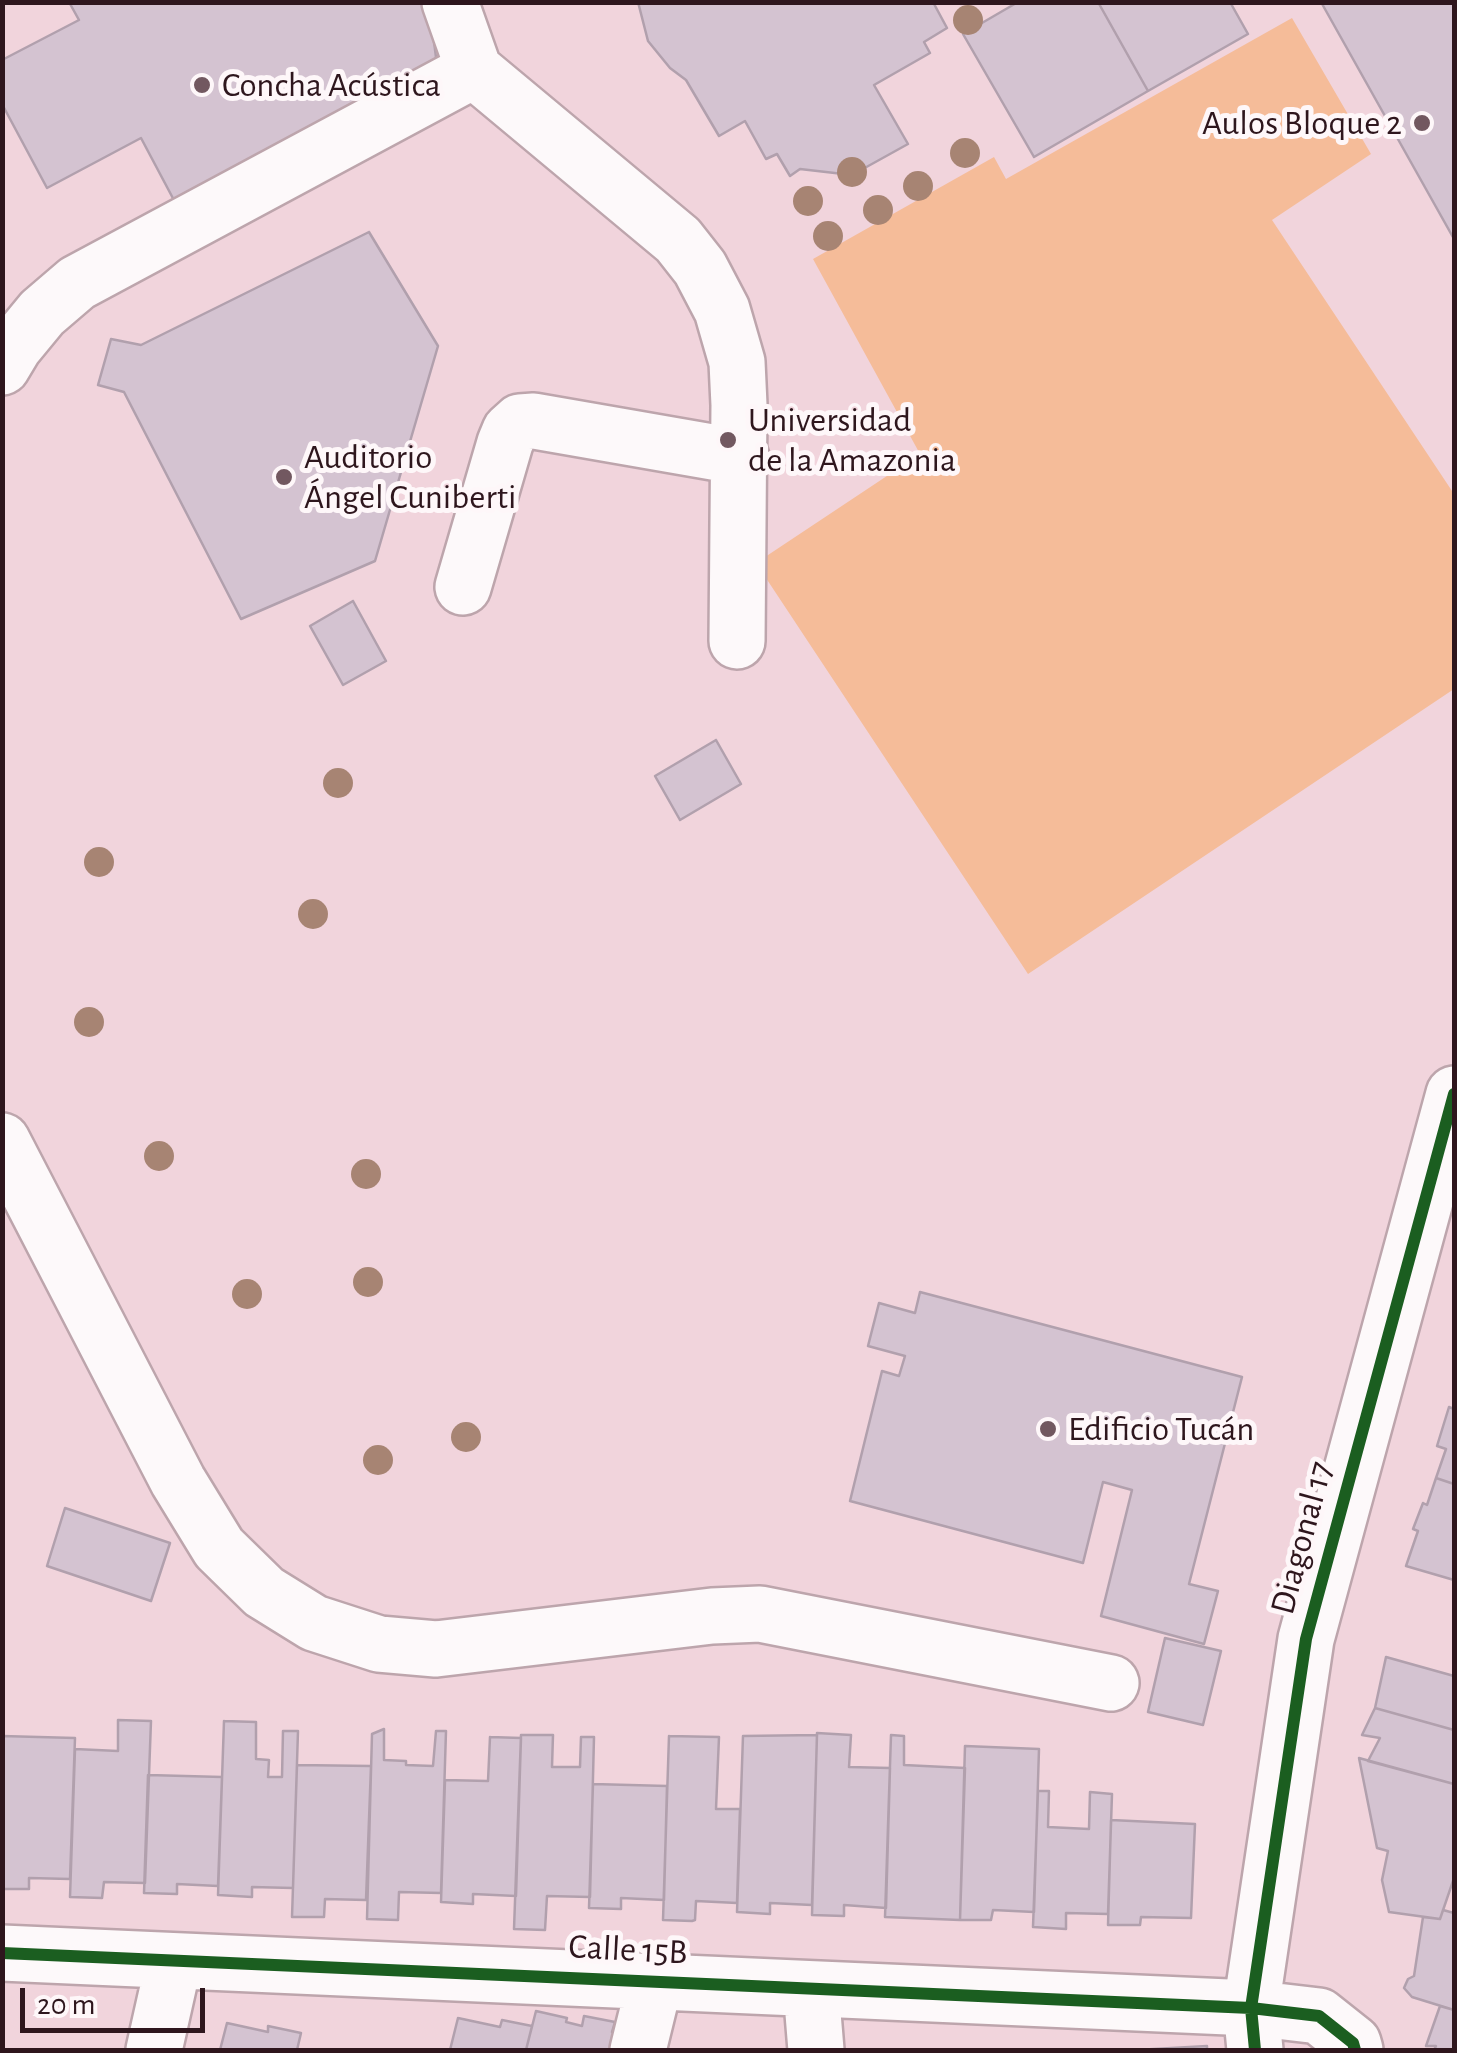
<!DOCTYPE html>
<html>
<head>
<meta charset="utf-8">
<style>
	body { margin:0 }
	#map { position:relative; width:1457px; height:2053px; overflow:hidden; background:#f1d4dc; font-family:"Alegreya Sans",sans-serif }
	canvas { display:block }
	.frame { position:absolute; inset:0; border:5px solid #2e161d; pointer-events:none }
	.scale { position:absolute; left:20px; top:1988px; width:185px; height:45px; box-sizing:border-box; border:5px solid #2e161d; border-top:0; padding-left:12px; font-size:30px; line-height:35px; white-space:nowrap; color:#2e161d; -webkit-text-stroke:8px #fef7f9; paint-order:stroke }
</style>
</head>
<body>
<div id="map">
<canvas width="1457" height="2053"></canvas>
<div class="frame"></div>
<div class="scale">20 m</div>
</div>
<script>
const ctx = document.querySelector('canvas').getContext('2d');
ctx.lineJoin = 'round';
function fillPath(path, color) { ctx.fillStyle = color; ctx.fill(path, 'evenodd'); }
const poly = rows => new Path2D(rows.map(r => 'M' + r).join(''));
function strokePath(path, color, width, dash) { ctx.strokeStyle = color; ctx.lineWidth = width; ctx.lineCap = dash ? 'butt' : 'round'; ctx.setLineDash(dash || []); ctx.stroke(path); }
function write(font, color, halo, rows, align = 'center') {
  ctx.font = font + ' "Alegreya Sans",sans-serif'; ctx.lineWidth = 10; ctx.setLineDash([]); ctx.textBaseline = 'middle'; ctx.strokeStyle = halo; ctx.fillStyle = color; for (const [text, x, y, turn = 0] of rows) {
    ctx.save(); ctx.translate(x, y); ctx.rotate((+turn || 0) * Math.PI / 180); ctx.textAlign = isNaN(turn) ? turn : align; if (halo) ctx.strokeText(text, 0, 0); ctx.fillText(text, 0, 0); ctx.restore();
  }
}
fillPath(poly([
	[1292,18,1371,154,1272,220,1454,494,1454,689,1028,974,756,563,920,454,813,259,994,157,1006,179]
]), '#f5bc99');
const building = poly([
	[69,2,429,2,437,65,176,204,141,138,47,188,2,104,2,60,79,20,69,2],
	[638,2,933,2,947,28,924,42,930,53,874,85,908,144,852,175,800,169,790,176,777,154,766,159,745,121,719,136,686,80,670,68,648,41,638,2],
	[1018,2,1098,2,1148,91,1034,157,963,34,1018,2],
	[1098,2,1230,2,1248,34,1148,91,1098,2],
	[1321,2,1452,2,1454,7,1454,239,1321,2],
	[369,232,438,346,375,561,241,619,124,392,98,385,111,339,141,345,369,232],
	[353,601,386,661,343,685,310,626,353,601],
	[716,740,741,784,680,820,655,776,716,740],
	[920,1292,1242,1377,1189,1584,1218,1591,1204,1644,1101,1616,1132,1490,1103,1482,1083,1563,850,1501,882,1371,899,1376,905,1356,868,1346,879,1303,915,1313,920,1292],
	[1449,1407,1454,1409,1454,1484,1436,1478,1446,1449,1437,1446,1449,1407],
	[1436,1478,1454,1484,1454,1580,1406,1566,1418,1531,1413,1529,1423,1503,1427,1505,1436,1478],
	[65,1508,170,1543,151,1601,47,1566,65,1508],
	[1165,1638,1221,1651,1203,1725,1148,1712,1165,1638],
	[1386,1657,1454,1676,1454,1730,1375,1708,1386,1657],
	[1375,1708,1454,1730,1454,1784,1368,1761,1380,1738,1362,1735,1375,1708],
	[118,1720,151,1721,145,1883,104,1882,102,1898,70,1897,75,1749,118,1751,118,1720],
	[224,1721,256,1722,256,1759,269,1760,268,1777,282,1777,283,1731,298,1731,293,1888,252,1887,252,1897,218,1895,224,1721],
	[384,1729,384,1760,406,1761,406,1765,433,1766,436,1731,446,1731,441,1893,399,1892,398,1920,367,1919,372,1734,384,1729],
	[817,1733,851,1735,849,1767,890,1768,886,1908,844,1905,844,1916,812,1915,817,1733],
	[521,1735,553,1735,552,1767,580,1767,581,1737,594,1737,590,1897,547,1896,545,1930,514,1929,521,1735],
	[817,1735,812,1905,770,1903,770,1914,737,1912,743,1736,817,1735],
	[891,1735,904,1736,904,1765,965,1768,960,1920,885,1917,891,1735],
	[2,1736,75,1738,70,1879,29,1878,29,1889,2,1889,2,1736],
	[669,1736,719,1737,716,1809,740,1809,737,1903,696,1901,695,1920,692,1921,663,1920,669,1736],
	[490,1737,521,1738,516,1896,473,1894,473,1904,441,1902,445,1780,488,1781,490,1737],
	[965,1746,1039,1749,1034,1912,993,1910,991,1920,960,1920,965,1746],
	[1359,1758,1454,1784,1454,1878,1440,1919,1389,1912,1382,1880,1388,1851,1377,1848,1359,1758],
	[297,1765,371,1766,366,1900,325,1899,324,1917,292,1917,297,1765],
	[148,1775,222,1777,218,1886,177,1884,177,1894,144,1893,148,1775],
	[593,1784,667,1786,664,1900,621,1898,621,1909,589,1908,593,1784],
	[1038,1791,1049,1791,1048,1827,1089,1829,1090,1792,1112,1794,1108,1914,1066,1913,1066,1929,1033,1927,1038,1791],
	[1111,1820,1195,1824,1191,1918,1141,1917,1140,1925,1108,1925,1111,1820],
	[1443,1910,1454,1913,1454,2010,1412,1997,1404,1988,1408,1979,1414,1976,1423,1917,1440,1919,1443,1910],
	[1440,2006,1454,2010,1454,2050,1434,2050,1436,2046,1426,2046,1440,2006],
	[536,2011,567,2018,566,2022,582,2026,584,2016,615,2022,612,2032,621,2034,617,2050,526,2050,536,2011],
	[458,2018,500,2027,502,2020,532,2026,526,2050,450,2050,458,2018],
	[227,2023,268,2032,268,2026,301,2033,297,2050,220,2050,227,2023],
	[1207,2046,1207,2050,1136,2050,1207,2046]
]);
fillPath(building, '#d4c3d1');
strokePath(building, '#b1a0ad', 2.5);
const minor = poly([
	[474,70,678,240,700,268,722,310,737,362,739,405,737,641],
	[2,367,14,347,42,313,77,283,474,70,450,2],
	[463,587,505,443,510,431,520,422,534,421,741,457],
	[2,1141,178,1481,219,1548,264,1592,314,1623,379,1644,436,1649,712,1616,760,1614,1111,1683],
	[2,1953,1251,2008,1319,2016,1353,2043,1355,2050],
	[811,1989,816,2050],
	[154,2050,174,1961],
	[638,2050,655,1981],
	[1255,2050,1251,2008,1306,1639,1454,1094]
]);
strokePath(minor, '#bda5ac', 60);
strokePath(minor, '#fdf9fa', 55);
strokePath(poly([
	[2,1953,1251,2008,1319,2016,1353,2043,1355,2050],
	[1255,2050,1251,2008,1306,1639,1454,1094]
]), '#1b5e20', 12);
ctx.fillStyle = '#a78473';
for (const [x, y] of [
	[968,20],
	[965,153],
	[852,172],
	[918,186],
	[808,201],
	[878,210],
	[828,236],
	[338,783],
	[99,862],
	[313,914],
	[89,1022],
	[159,1156],
	[366,1174],
	[368,1282],
	[247,1294],
	[466,1437],
	[378,1460]
]) { ctx.beginPath(); ctx.arc(x, y, 15, 0, 2 * Math.PI); ctx.fill(); }
for (const [x, y, r, color] of [
	[202,85,10,"#725860"],
	[1422,123,10,"#725860"],
	[728,440,10,"#725860"],
	[284,477,10,"#725860"],
	[1048,1429,10,"#725860"]
]) { const dot = new Path2D(); dot.arc(x, y, r, 0, 2 * Math.PI); ctx.fillStyle = color; ctx.fill(dot); strokePath(dot, '#fef7f9', 4); }
write('35px', '#2e161d', '#fef7f9', [
	["Concha Acústica",222,85],
	["Aulos Bloque 2",1402,123,"right"],
	["Universidad",748,420],
	["de la Amazonia",748,460],
	["Auditorio",304,457],
	["Ángel Cuniberti",304,497],
	["Edificio Tucán",1068,1429]
], 'left');
write('35px', '#2e161d', '#fef7f9', [
	["Diagonal 17",1302,1538,-75],
	["Calle 15B",628,1950,3]
]);
</script>
</body>
</html>
